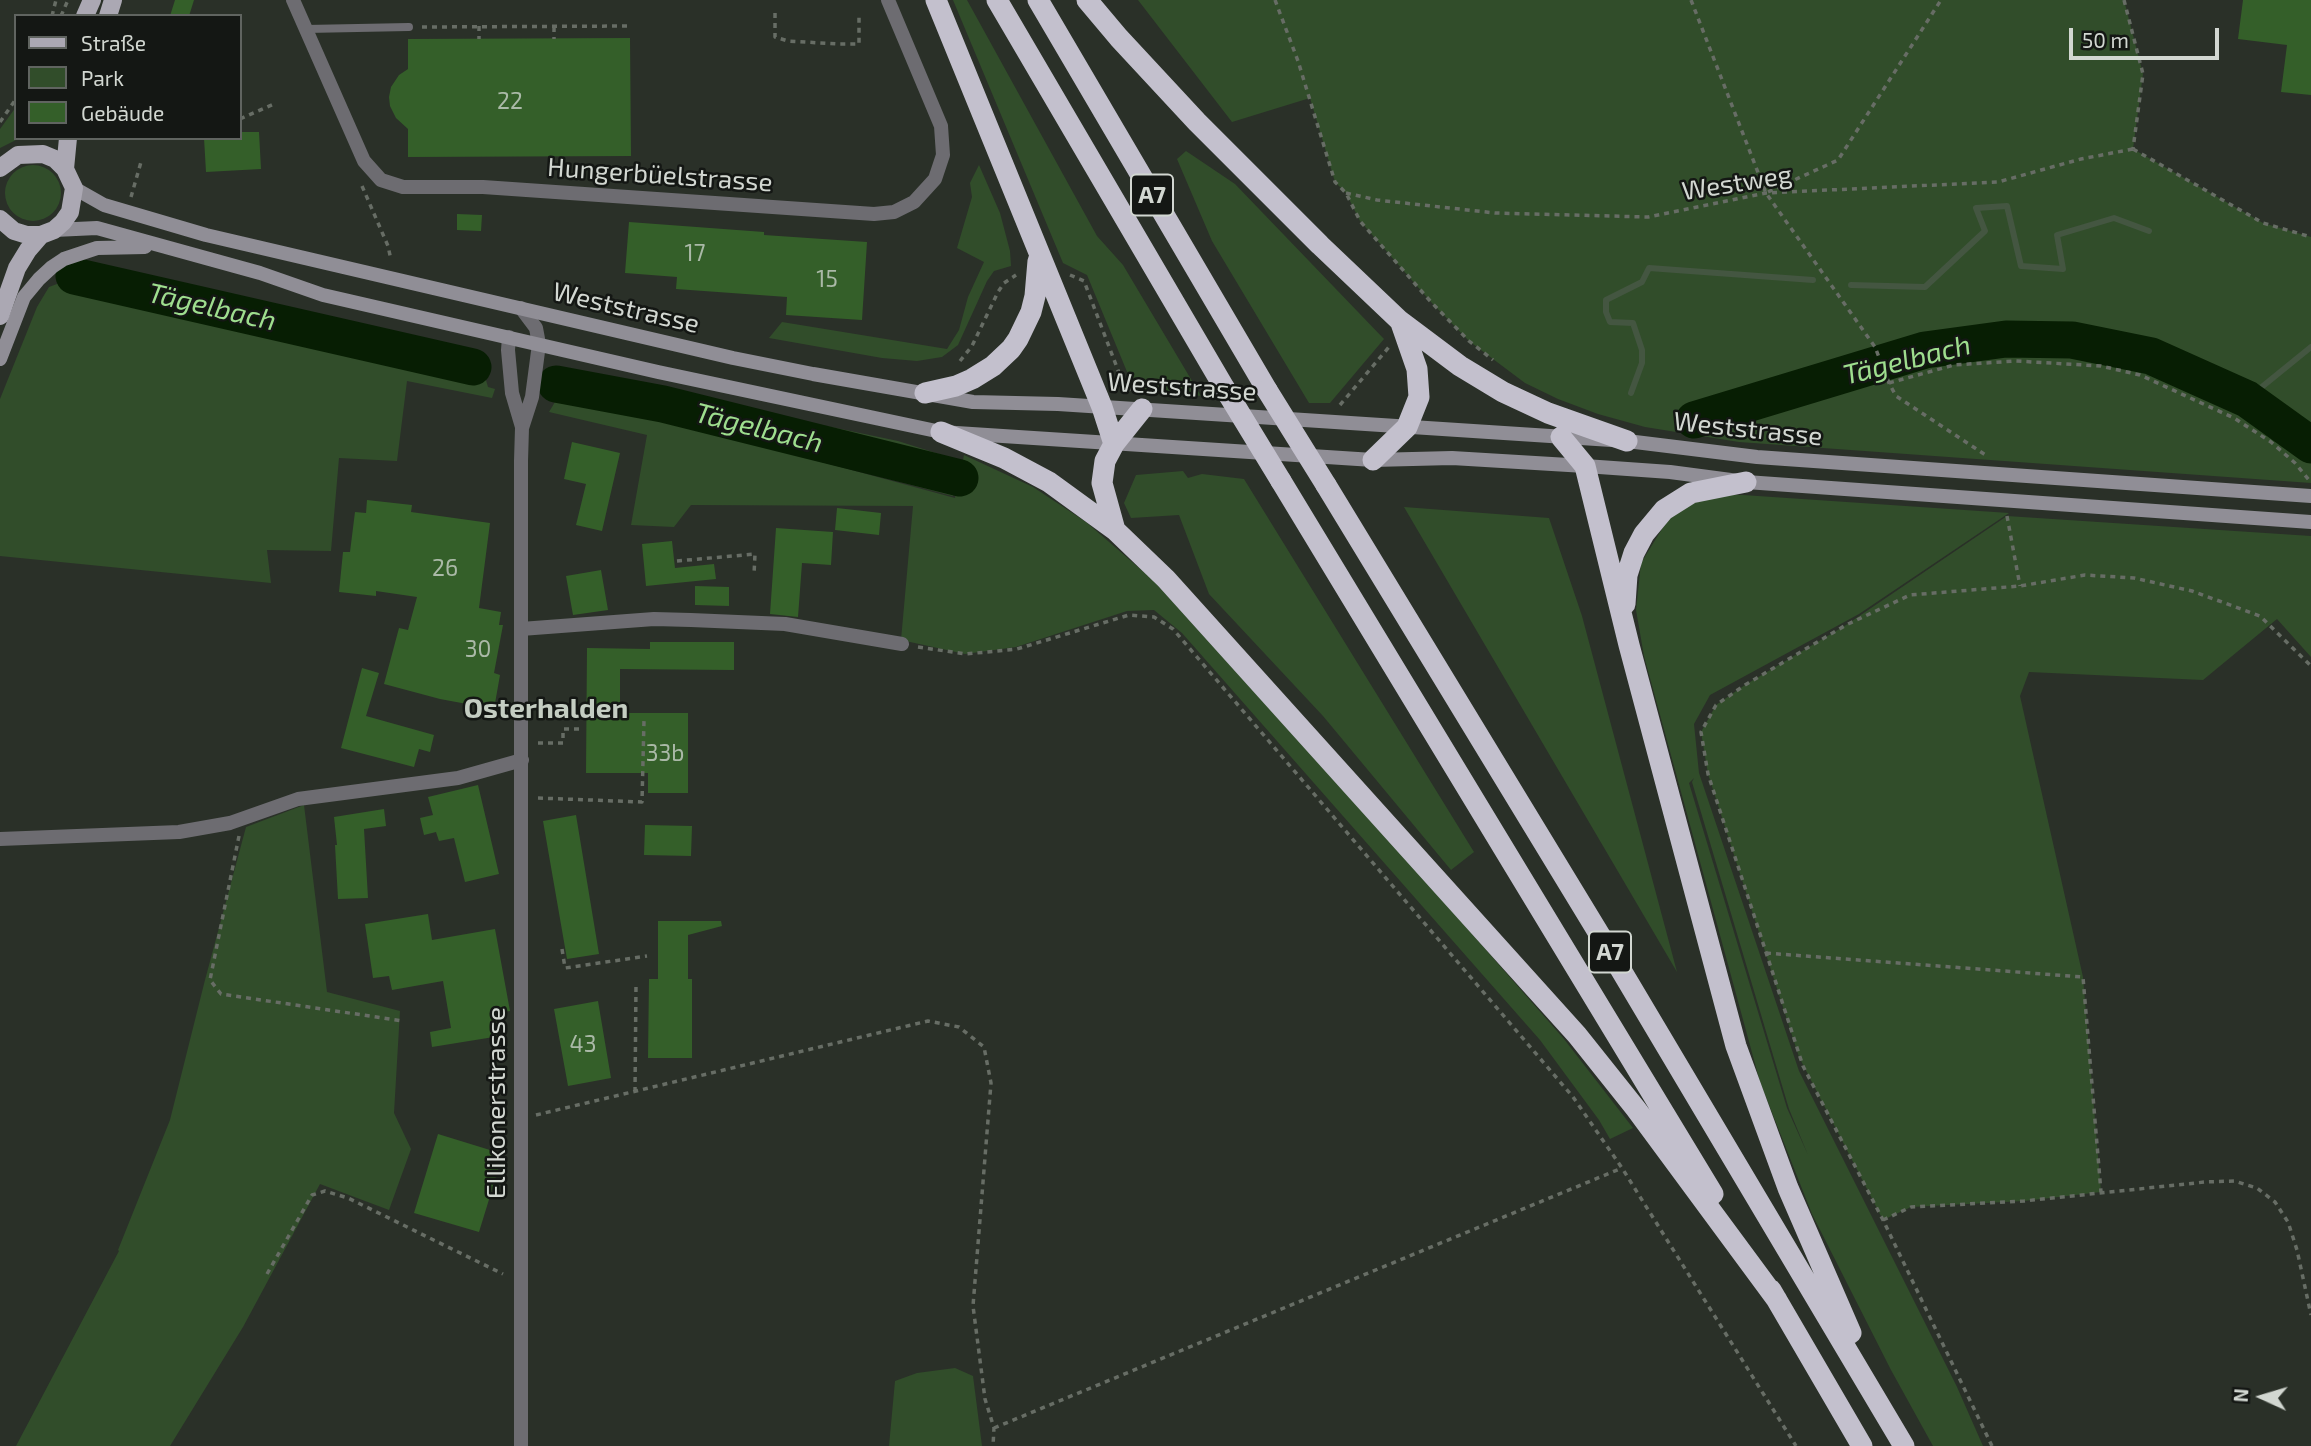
<!DOCTYPE html>
<html>
<head>
<meta charset="utf-8">
<style>
	body { margin:0 }
	#map { position:relative; width:2311px; height:1446px; overflow:hidden; background:#2a3028; font-family:"Exo 2",sans-serif }
	canvas { display:block }
	.legend { position:absolute; left:14px; top:14px; width:228px; height:126px; box-sizing:border-box; background:#141714; border:2px solid #606460; margin:0; padding:9px 12px; list-style:none; font-size:21px; color:#d2d7d1 }
	.legend li { display:flex; align-items:center; gap:14px; height:35px }
	.legend b { width:35px; border:2px solid #606460 }
	.north { position:absolute; left:2227px; top:1362px; width:70px; height:70px; -webkit-text-stroke:5px #141714; paint-order:stroke; rotate:274deg; font-size:19px; font-weight:700; line-height:28px; text-align:center; color:#d2d7d1 }
	.north::after { content:''; display:block; margin:auto; width:24px; height:32px; background:#d2d7d1; clip-path:polygon(50% 0,100% 100%,50% 72%,0 100%) }
	.scale { position:absolute; left:2069px; top:28px; width:150px; height:32px; box-sizing:border-box; border:4px solid #d2d7d1; border-top:0; padding-left:9px; font-size:21px; line-height:24px; white-space:nowrap; color:#d2d7d1; -webkit-text-stroke:5px #141714; paint-order:stroke }
</style>
</head>
<body>
<div id="map">
<canvas width="2311" height="1446"></canvas>
<ul class="legend">
<li><b style="height:9px;background:#aba8b3"></b>Straße</li>
<li><b style="height:19px;background:#314d2a"></b>Park</li>
<li><b style="height:19px;background:#345f29"></b>Gebäude</li>
</ul>
<div class="north">N</div>
<div class="scale">50 m</div>
</div>
<script>
const ctx = document.querySelector('canvas').getContext('2d');
ctx.lineJoin = 'round';
function fillPath(path, color) { ctx.fillStyle = color; ctx.fill(path, 'evenodd'); }
const poly = rows => new Path2D(rows.map(r => 'M' + r).join(''));
function strokePath(path, color, width, dash) { ctx.strokeStyle = color; ctx.lineWidth = width; ctx.lineCap = dash ? 'butt' : 'round'; ctx.setLineDash(dash || []); ctx.stroke(path); }
function write(font, color, halo, rows, align = 'center') {
  ctx.font = font + ' "Exo 2",sans-serif'; ctx.lineWidth = 5; ctx.setLineDash([]); ctx.textBaseline = 'middle'; ctx.strokeStyle = halo; ctx.fillStyle = color; for (const [text, x, y, turn = 0] of rows) {
    ctx.save(); ctx.translate(x, y); ctx.rotate((+turn || 0) * Math.PI / 180); ctx.textAlign = isNaN(turn) ? turn : align; if (halo) ctx.strokeText(text, 0, 0); ctx.fillText(text, 0, 0); ctx.restore();
  }
}
fillPath(poly([
	[953,0,967,0,1097,236,1123,265,1201,396,1141,390,1130,379,1087,275,1063,263],
	[1138,0,2124,0,2143,74,2133,149,2263,223,2311,237,2311,483,1739,442,1645,427,1598,414,1558,399,1525,383,1469,341,1431,302,1360,221,1346,193,1335,182,1310,98,1232,122],
	[16,107,16,138,20,138,0,148,0,129],
	[1186,151,1235,184,1384,339,1330,403,1309,403,1212,241,1177,159],
	[979,165,1000,213,1010,251,1011,266,994,271,987,281,958,345,942,357,917,361,882,358,769,338,782,322,947,349,959,330,968,297,984,262,957,248,972,197,970,183],
	'5 193a28 28 0 1 1 56 0a28 28 0 1 1-56 0Z',
	[94,267,188,292,470,349,479,356,488,387,495,389,492,398,407,381,397,461,339,458,331,551,267,550,271,583,0,556,0,399,37,307,49,287,65,281,84,286],
	[564,377,626,384,898,441,961,461,953,496,741,440,955,498,964,455,1033,487,1086,522,1153,580,1431,887,1564,1039,1633,1128,1610,1139,1599,1120,1540,1040,1182,633,1154,610,1127,611,1016,647,965,654,901,640,913,506,691,505,674,527,631,525,647,435,549,412,555,402,628,413,555,400],
	[1183,471,1188,478,1202,474,1244,479,1474,852,1451,870,1323,716,1209,594,1179,515,1131,518,1124,503,1136,475],
	[1708,495,1743,495,2009,513,1859,614,1710,695,1694,724,1699,773,1799,1071,1957,1387,1983,1446,1933,1446,1891,1370,1812,1214,1760,1082,1644,656,1636,610,1641,563,1670,516],
	[1694,778,1692,782,1789,1109,1808,1155,1787,1108,1689,783],
	[1404,507,1549,518,1582,616,1677,972],
	[2007,516,2311,536,2311,657,2277,619,2203,680,2029,672,2020,696,2083,977,2101,1192,2024,1201,1911,1207,1883,1220,1799,1057,1708,774,1701,732,1716,705,1745,685,1846,625],
	[304,805,327,992,400,1011,394,1113,411,1149,389,1210,320,1184,243,1327,170,1446,16,1446,119,1251,118,1250,170,1120,205,980,246,827],
	[955,1368,973,1376,982,1446,889,1446,895,1381,917,1373]
]), '#314d2a');
strokePath(poly([
	[1851,285,1925,287,1985,231,1976,208,2007,206,2021,266,2063,269,2057,235,2114,218,2149,231],
	[1631,393,1642,363,1642,350,1633,323,1610,322,1606,312,1606,300,1642,282,1649,268,1813,280],
	[2247,399,2311,347]
]), '#445641', 6);
strokePath(poly([
	[74,276,473,367],
	[556,384,663,404,960,478],
	[1694,420,1925,350,2006,339,2072,340,2151,356,2247,399,2311,445]
]), '#071e03', 37);
fillPath(poly([
	[175,0,194,0,189,16,170,16],
	[2243,0,2311,0,2311,95,2281,92,2287,45,2238,39],
	[630,38,631,156,408,157,408,129,396,118,390,106,389,97,391,87,399,75,408,69,408,39],
	[240,132,259,132,261,169,206,172,204,138,240,138],
	[457,214,482,215,481,231,457,230],
	[629,222,764,232,764,235,867,242,862,320,786,315,787,297,676,289,677,277,625,273],
	[572,442,620,453,602,531,576,525,586,484,564,479],
	[367,500,412,505,411,512,490,523,479,608,501,612,499,625,503,625,494,673,500,675,494,709,440,699,384,684,399,628,408,630,417,597,376,591,376,596,339,592,343,552,350,552,355,512,366,513],
	[837,508,881,513,879,535,835,530],
	[776,528,833,532,831,565,802,563,798,617,770,614],
	[672,541,675,568,714,564,716,579,646,586,642,544],
	[601,570,608,610,573,615,566,576],
	[695,586,729,587,729,606,695,605],
	[650,642,734,642,734,670,620,669,620,713,688,713,688,793,648,793,648,773,586,773,587,648,650,649],
	[362,668,379,673,366,716,434,735,430,752,419,749,414,767,341,748],
	[478,785,499,874,465,882,454,838,439,841,436,832,424,835,420,818,433,815,428,797],
	[384,809,386,826,364,829,368,898,338,899,335,845,337,845,334,817],
	[576,815,599,954,567,959,543,821],
	[645,825,692,826,691,856,644,855],
	[428,914,432,940,495,929,510,1011,496,1013,500,1036,432,1047,430,1032,451,1028,443,981,392,990,389,976,373,978,365,924],
	[658,921,721,921,722,926,688,935,688,979,692,979,692,1058,648,1058,649,979,658,979],
	[598,1001,611,1078,568,1086,554,1009],
	[438,1134,503,1154,479,1232,414,1213]
]), '#345f29');
strokePath(poly([
	[1275,0,1298,61,1335,182,1346,193,1360,221,1431,302,1469,341,1493,360],
	[1691,0,1766,193,1875,347,1889,383,1896,396,1987,456],
	[2124,0,2143,74,2133,149],
	[775,13,775,37,788,41,838,44,859,44,859,14],
	[52,16,56,0],
	[61,16,68,0],
	[479,26,479,39],
	[422,27,629,26],
	[554,27,554,39],
	[240,119,276,103],
	[0,122,16,99],
	[2133,149,2263,223,2311,237],
	[362,186,388,246,391,260],
	[1768,192,1838,160,1941,0],
	[1346,193,1377,200,1495,213,1648,217,1766,193,1998,182,2081,159,2133,149],
	[131,197,141,162],
	[1070,275,1084,281,1121,378,1131,391],
	[960,361,972,346,998,292,1004,283,1016,275],
	[1889,383,1954,365,2016,361,2101,366,2140,375,2234,418,2271,442,2295,463,2309,480],
	[1340,405,1389,347],
	[2007,516,2020,586],
	[677,561,755,554,754,575],
	[918,647,966,654,1017,649,1129,615,1154,617,1173,629,1573,1097,1622,1168,1796,1446],
	[538,743,563,743,563,729,581,729],
	[538,798,642,802,644,720],
	[239,836,210,980,221,994,403,1021],
	[562,949,565,968,647,956],
	[1766,953,2083,977,2101,1192],
	[635,1092,636,984],
	[536,1115,928,1021,959,1027,984,1047,991,1083,973,1306,985,1399,994,1428,993,1446],
	[1883,1220,1911,1207,2024,1201,2205,1182,2234,1181,2257,1188,2275,1202,2288,1222,2297,1250,2311,1315],
	[267,1274,312,1195,325,1191,348,1198,503,1274],
	[994,1428,1622,1168],
	[1992,1446,1883,1220,1803,1066,1708,774,1701,732,1716,705,1745,685,1846,625,1910,595,2020,586,2085,575,2134,578,2192,591,2260,616,2311,666]
]), '#676d65', 3.5, [5, 5]);
strokePath(poly([
	[306,29,409,27]
]), '#6d6c71', 8);
strokePath(poly([
	[293,0,364,161,381,180,403,187,483,187,874,214,894,212,914,202,935,179,943,155,941,126,888,0],
	[521,629,654,619,691,620,785,624,902,644],
	[0,839,179,832,230,823,298,799,458,778,522,760]
]), '#6d6c71', 14);
strokePath(poly([
	[509,337,508,350,512,393,522,427],
	[521,1446,521,461,522,428,532,397,539,344,536,328,521,308]
]), '#6d6c71', 14);
strokePath(poly([
	[74,188,104,205,206,235,733,358,813,374,973,402,1058,404,1627,441,1757,457,2311,496],
	[54,230,97,228,260,273,323,295,658,372,941,432,1373,460,1452,458,1585,466,1670,472,1746,482,2311,522],
	[0,359,24,297,39,279,52,267,64,259,97,248,145,247]
]), '#908e96', 14);
strokePath(poly([
	[85,16,92,0],
	[108,16,113,0],
	[0,168,18,155,43,154,55,159,65,169,74,188,70,212,63,222,54,230,41,235,27,235,14,231,0,219],
	[65,169,68,138],
	[0,316,17,268,28,250,41,235]
]), '#aba8b3', 18);
strokePath(poly([
	[936,0,1102,407,1114,444],
	[997,0,1225,389],
	[1038,0,1267,390],
	[1087,0,1119,38,1197,122,1320,245,1400,321,1460,366,1503,392,1548,413,1627,441],
	[925,393,956,386,972,379,993,366,1011,349,1018,339,1031,312,1035,296,1038,261],
	[941,432,1004,458,1049,482,1115,530,1166,579,1577,1035,1636,1109,1777,1300],
	[1561,437,1585,466,1629,645,1736,1046,1788,1188,1851,1333],
	[1373,460,1407,427,1419,397,1417,369,1401,323],
	[1281,481,1713,1194],
	[1326,485,1615,960,1904,1446],
	[1115,530,1102,483,1105,461,1114,444,1142,409],
	[1625,604,1627,575,1634,553,1644,534,1664,510,1691,493,1746,482],
	[1771,1290,1862,1446]
]), '#c3c0cd', 21);
strokePath(poly([
	[1225,389,1281,481],
	[1267,390,1326,485]
]), '#c3c0cd', 21);
write('23px', '#aab9a7', null, [
	["22",510,101],
	["17",695,253],
	["15",827,279],
	["26",445,568],
	["30",478,649],
	["33b",665,753],
	["43",583,1044]
]);
for (const [x, y, w] of [
	[1152,195,42],
	[1610,952,42]
]) { const box = new Path2D(); box.roundRect(x - w / 2, y - 20.5, w, 41, 5); ctx.fillStyle = '#141714'; ctx.fill(box); strokePath(box, '#d2d7d1', 2); }
write('bold 24px', '#d2d7d1', null, [
	["A7",1152,195],
	["A7",1610,952]
]);
write('26px', '#d2d7d1', '#141714', [
	["Hungerbüelstrasse",660,175,4],
	["Westweg",1737,183,-9],
	["Weststrasse",626,308,13],
	["Weststrasse",1182,387,4],
	["Weststrasse",1748,429,6],
	["Ellikonerstrasse",496,1103,-90]
]);
write('italic 28px', '#9ede8e', '#141714', [
	["Tägelbach",212,307,13],
	["Tägelbach",1907,360,-14],
	["Tägelbach",759,428,14]
]);
write('bold 28px', '#c4cdc2', '#141714', [
	["Osterhalden",546,709]
]);
</script>
</body>
</html>
